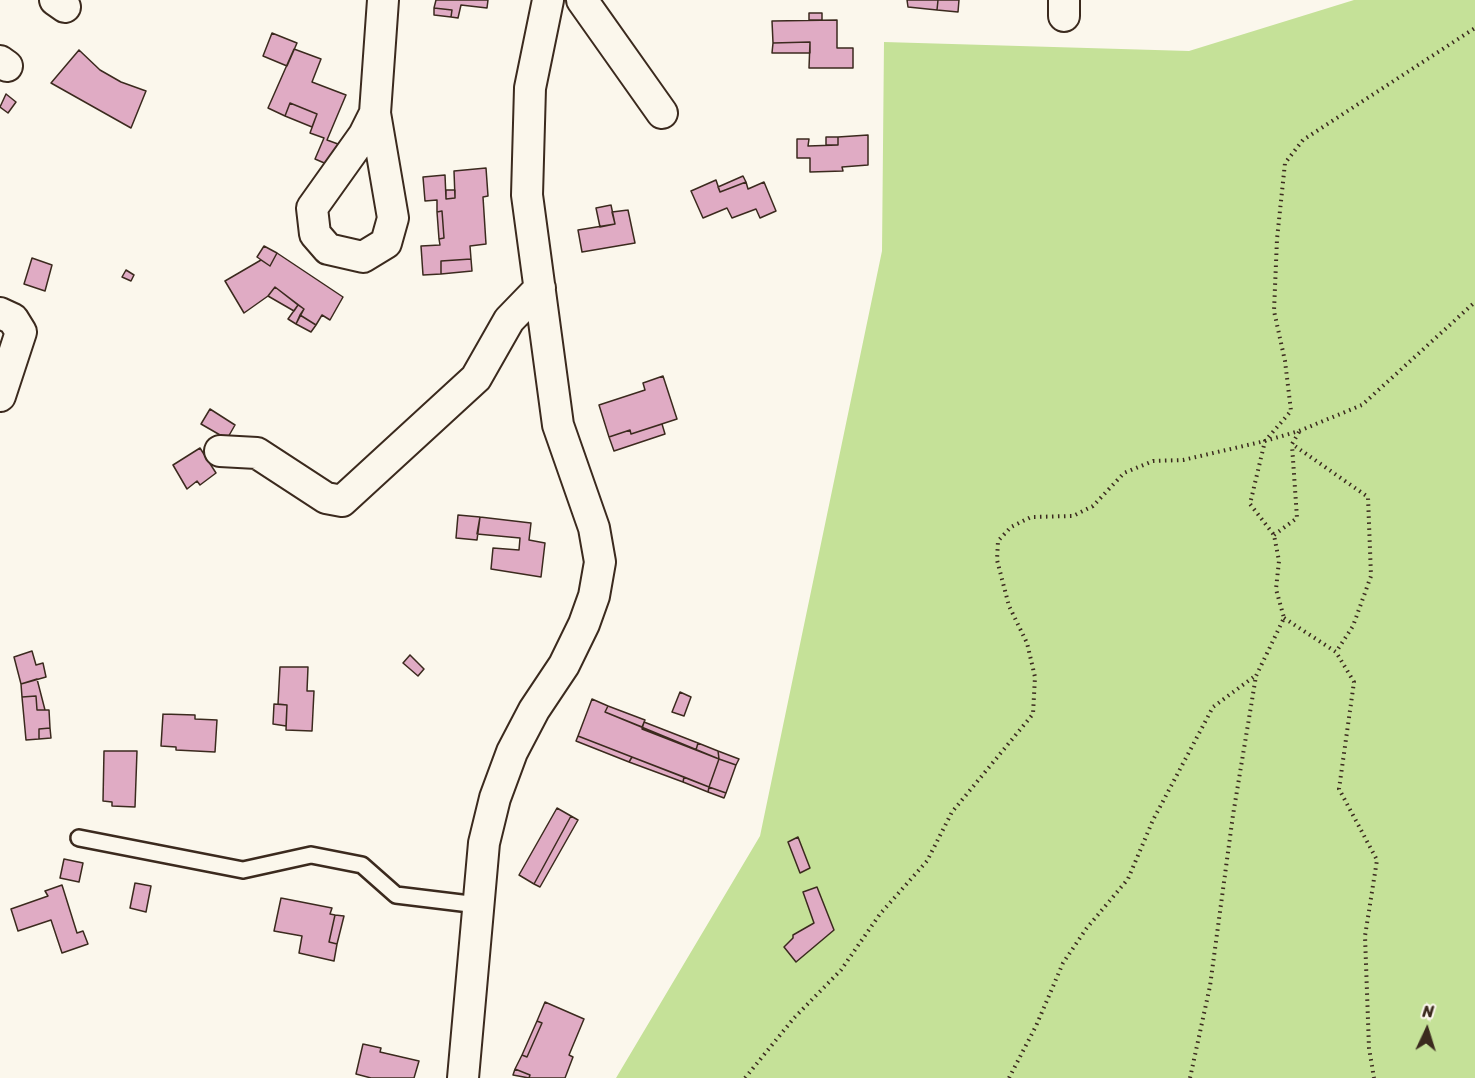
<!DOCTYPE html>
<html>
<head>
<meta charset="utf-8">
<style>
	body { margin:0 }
	#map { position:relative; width:1475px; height:1078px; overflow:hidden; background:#fbf7ec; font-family:Sriracha,sans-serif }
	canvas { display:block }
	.north { position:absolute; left:1397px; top:1000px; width:60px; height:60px; -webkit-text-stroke:4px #fbf7ec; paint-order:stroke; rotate:4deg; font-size:16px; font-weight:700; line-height:24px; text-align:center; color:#3b2a1e }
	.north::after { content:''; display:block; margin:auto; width:21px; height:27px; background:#3b2a1e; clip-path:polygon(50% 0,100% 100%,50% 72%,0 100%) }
</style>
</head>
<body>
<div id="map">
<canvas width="1475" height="1078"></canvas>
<div class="north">N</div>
</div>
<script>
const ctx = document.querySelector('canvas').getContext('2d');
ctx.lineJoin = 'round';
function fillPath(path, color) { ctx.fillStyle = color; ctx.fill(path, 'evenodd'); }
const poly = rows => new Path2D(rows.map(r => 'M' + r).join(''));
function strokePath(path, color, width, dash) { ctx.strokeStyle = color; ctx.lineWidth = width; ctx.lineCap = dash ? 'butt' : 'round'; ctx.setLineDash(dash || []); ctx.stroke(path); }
fillPath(poly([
	[1354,0,1475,0,1475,1078,616,1078,760,836,882,251,884,42,1189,51]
]), '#c5e198');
const building = poly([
	[436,0,488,0,487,8,461,5,458,18,451,17,452,10,434,8,436,0],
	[907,0,938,0,937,10,908,7,907,0],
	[938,0,959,0,958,12,937,10,938,0],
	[434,8,452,10,451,17,434,15,434,8],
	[809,13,822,13,822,20,809,20,809,13],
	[837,20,837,48,853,48,853,68,809,68,810,42,773,43,772,21,837,20],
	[272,33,297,43,287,66,263,56,272,33],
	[810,42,810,53,772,53,773,43,810,42],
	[294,49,321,59,312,82,346,95,327,140,338,144,329,165,315,159,324,138,310,133,317,114,290,103,285,116,268,108,294,49],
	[79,50,100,70,121,82,146,91,131,128,51,83,79,50],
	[6,94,16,102,8,113,0,107,6,94],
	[290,103,317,114,312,127,285,116,290,103],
	[868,135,868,165,842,167,843,171,810,172,810,158,797,158,797,139,809,139,808,146,838,145,838,137,868,135],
	[826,137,838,137,838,145,826,145,826,137],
	[486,168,488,196,483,197,486,244,470,246,471,259,441,261,441,274,423,275,421,246,440,245,439,239,444,238,442,211,437,212,437,200,425,201,423,177,445,175,446,199,455,198,454,171,486,168],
	[743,176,746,182,720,192,718,187,743,176],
	[716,180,720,192,746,182,748,189,764,182,776,211,760,218,756,209,732,218,727,208,703,218,691,191,716,180],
	[446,190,455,190,455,198,446,199,446,190],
	[611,205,615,224,600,227,596,208,611,205],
	[628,210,635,243,582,252,578,230,615,224,612,212,628,210],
	[442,211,444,238,439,239,437,212,442,211],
	[264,246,277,253,270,266,257,257,264,246],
	[277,253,343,297,330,320,322,315,316,325,300,315,304,309,275,287,268,296,244,313,225,281,261,260,270,266,277,253],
	[32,258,52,265,45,291,24,284,32,258],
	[471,259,472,271,441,274,441,261,471,259],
	[126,270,134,275,131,281,122,277,126,270],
	[275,287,298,305,294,311,268,296,275,287],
	[298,305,304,309,296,324,288,319,298,305],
	[300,315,316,325,311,332,296,324,300,315],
	[663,376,677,419,631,434,630,430,609,437,599,405,645,390,643,383,663,376],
	[210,409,235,425,227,439,201,424,210,409],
	[662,424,665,434,614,451,609,437,630,430,631,434,662,424],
	[200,448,216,473,200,485,197,481,187,489,173,465,200,448],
	[458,515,480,517,477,540,456,538,458,515],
	[480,517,531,523,529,540,545,543,541,577,491,569,493,548,519,550,520,538,477,534,480,517],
	[32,651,36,665,43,663,46,677,21,684,14,657,32,651],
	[410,655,424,669,418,676,403,663,410,655],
	[280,667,308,667,307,691,314,691,312,731,286,730,287,705,278,704,280,667],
	[37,679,45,710,37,710,36,696,22,697,21,684,37,679],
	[680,692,691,697,684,716,672,712,680,692],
	[36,696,37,710,49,710,50,728,39,729,39,739,26,740,22,697,36,696],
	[592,699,608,706,605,712,719,759,709,787,578,736,592,699],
	[274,704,287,705,286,726,273,724,274,704],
	[608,706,645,720,642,727,605,712,608,706],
	[163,714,195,715,195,719,217,720,215,752,176,750,176,747,161,746,163,714],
	[644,722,698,743,696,750,642,729,644,722],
	[50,728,51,738,39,739,39,729,50,728],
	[578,736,632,757,629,762,576,741,578,736],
	[698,743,718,751,719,759,696,750,698,743],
	[104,751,137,751,135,807,112,806,112,802,103,801,104,751],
	[718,751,739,759,736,765,719,759,718,751],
	[632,757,684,777,683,782,629,762,632,757],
	[719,759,736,765,726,793,709,787,719,759],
	[684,777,709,787,708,792,683,782,684,777],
	[709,787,726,793,724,798,708,792,709,787],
	[557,808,571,816,534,884,519,875,557,808],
	[571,816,578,820,540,887,534,884,571,816],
	[798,837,810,868,800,873,788,842,798,837],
	[64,859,83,863,79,882,60,878,64,859],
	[135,883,151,886,146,912,130,908,135,883],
	[62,885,77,933,83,931,88,944,62,953,51,920,18,931,11,909,48,896,45,891,62,885],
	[817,887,834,930,796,962,784,947,793,938,793,935,814,923,803,892,817,887],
	[281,898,332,908,330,914,335,915,329,942,337,944,334,961,299,953,302,936,274,931,281,898],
	[335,915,344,916,337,944,329,942,335,915],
	[545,1002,584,1019,569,1055,573,1057,565,1078,529,1078,530,1075,515,1069,522,1055,527,1057,542,1023,537,1021,545,1002],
	[537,1021,542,1023,527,1057,522,1055,537,1021],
	[363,1044,381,1048,380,1052,419,1061,414,1078,371,1078,356,1074,363,1044],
	[515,1069,530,1075,529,1078,513,1075,515,1069]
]);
fillPath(building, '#e0abc4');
strokePath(building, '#3b2a1e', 1.5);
const lane = poly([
	[79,838,243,870,311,855,362,865,396,895,478,905]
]);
const street = poly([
	[55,0,65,7],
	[582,0,662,113],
	[1064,16,1064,0],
	[0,61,7,66],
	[375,113,364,135,312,208,315,234,328,249,363,257,386,243,393,218,375,113,383,0],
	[0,313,13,319,21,332,0,396],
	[220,451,257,453,326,498,342,501,476,378,509,320,540,288],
	[463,1078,484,843,495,798,512,752,534,710,564,665,584,624,594,596,600,562,594,528,558,425,527,195,530,88,548,0]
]);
strokePath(lane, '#3b2a1e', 20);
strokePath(street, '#3b2a1e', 34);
strokePath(poly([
	[1299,432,1292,444,1368,497,1371,576,1353,626,1336,652],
	[1274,535,1297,518,1292,445],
	[1284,618,1336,652,1354,682,1339,789,1377,860,1365,936,1369,1048,1374,1078],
	[745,1078,794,1018,841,970,880,914,927,861,952,812,1033,714,1035,677,1027,643,1009,606,997,560,998,541,1011,527,1031,517,1073,516,1093,506,1124,473,1153,461,1183,460,1265,441,1299,431,1362,405,1475,302],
	[1009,1078,1036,1026,1063,963,1086,929,1128,879,1153,820,1213,707,1255,676],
	[1190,1078,1210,986,1233,815,1256,676,1284,618,1276,589,1279,561,1274,535,1250,504,1265,441,1291,411,1285,361,1274,311,1277,239,1285,163,1303,140,1475,28]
]), '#3b2a1e', 4, [1.5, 4.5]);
strokePath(lane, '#fbf7ec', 15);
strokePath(street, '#fbf7ec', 30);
</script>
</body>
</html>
